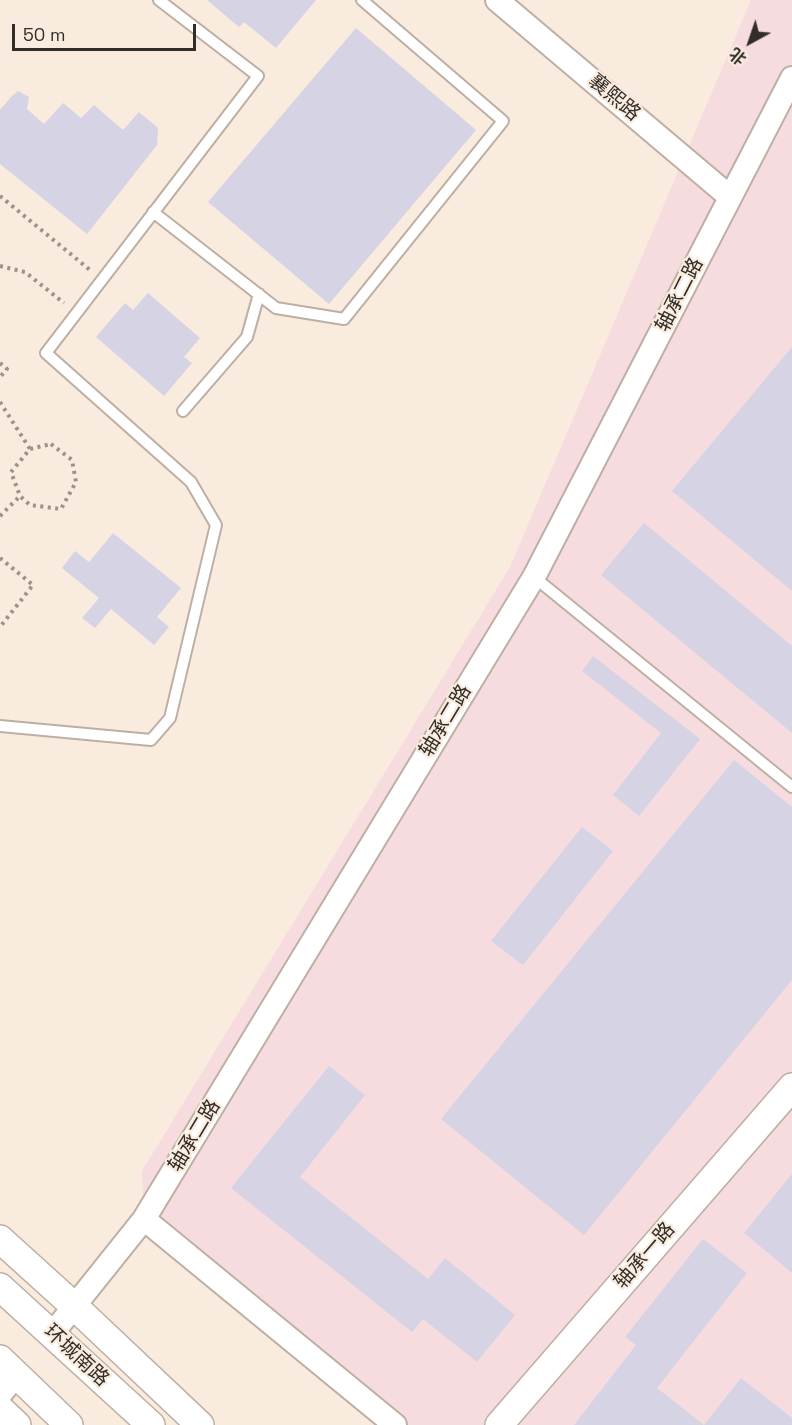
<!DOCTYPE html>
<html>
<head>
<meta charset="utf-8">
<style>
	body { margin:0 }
	#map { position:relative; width:792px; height:1425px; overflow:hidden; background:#f9ebde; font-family:"Space Grotesk","Noto Sans SC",sans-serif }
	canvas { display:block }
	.north { position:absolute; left:720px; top:12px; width:60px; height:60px; -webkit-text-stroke:4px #f9ebde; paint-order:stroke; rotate:220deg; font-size:16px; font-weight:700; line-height:24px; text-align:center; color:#322d28 }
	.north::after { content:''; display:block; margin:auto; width:21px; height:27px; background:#322d28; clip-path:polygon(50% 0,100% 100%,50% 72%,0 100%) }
	.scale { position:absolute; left:12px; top:24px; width:184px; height:27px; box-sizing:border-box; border:3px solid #322d28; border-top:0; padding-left:8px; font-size:18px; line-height:21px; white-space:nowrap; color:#322d28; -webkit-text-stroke:4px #f9ebde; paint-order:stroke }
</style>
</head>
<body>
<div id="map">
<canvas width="792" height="1425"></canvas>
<div class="north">北</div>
<div class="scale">50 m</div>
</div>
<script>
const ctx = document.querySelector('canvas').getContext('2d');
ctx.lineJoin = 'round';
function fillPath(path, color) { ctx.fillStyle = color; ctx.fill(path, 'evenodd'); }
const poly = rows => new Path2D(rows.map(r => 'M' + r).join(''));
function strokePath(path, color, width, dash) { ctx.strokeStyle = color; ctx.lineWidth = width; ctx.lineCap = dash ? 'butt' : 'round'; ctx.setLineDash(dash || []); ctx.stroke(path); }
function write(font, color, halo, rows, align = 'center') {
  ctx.font = font + ' "Space Grotesk","Noto Sans SC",sans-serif'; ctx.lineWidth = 4.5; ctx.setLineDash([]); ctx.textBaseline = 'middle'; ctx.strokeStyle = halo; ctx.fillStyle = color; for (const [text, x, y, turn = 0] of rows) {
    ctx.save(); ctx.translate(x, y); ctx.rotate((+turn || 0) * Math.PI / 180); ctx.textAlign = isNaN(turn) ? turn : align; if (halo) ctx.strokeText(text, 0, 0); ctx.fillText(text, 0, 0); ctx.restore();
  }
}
fillPath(poly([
	[751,0,792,0,792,1425,389,1425,144,1219,142,1171,510,567]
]), '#f7dcdf');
fillPath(poly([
	[207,0,316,0,276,48,244,22,239,27],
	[356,28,476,130,329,304,208,202],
	[18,91,29,97,27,109,44,124,63,103,81,118,94,105,123,130,139,112,158,128,157,145,87,234,0,164,0,110,11,97],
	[148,293,200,338,184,357,192,363,164,396,96,337,125,303,133,310],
	[792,347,792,591,672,491],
	[644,523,792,646,792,733,601,575],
	[113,533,181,588,157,617,169,627,154,645,111,609,95,628,82,618,99,598,62,568,75,551,89,562],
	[593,656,700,739,639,816,613,795,661,733,582,671],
	[734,760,792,807,792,980,584,1235,441,1119],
	[582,827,613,851,523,965,491,941],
	[329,1066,365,1095,300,1177,428,1279,445,1258,515,1315,477,1362,423,1319,412,1332,231,1188],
	[792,1174,792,1273,744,1233],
	[703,1239,747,1273,657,1388,704,1425,741,1378,792,1418,792,1425,574,1425,636,1345,625,1337]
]), '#d5d3e4');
const service = poly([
	[153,212,276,308,344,319,503,121,362,0],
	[183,411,247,337,259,294],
	[534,577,792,787],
	[0,726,151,740,170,718,216,525,191,482,46,353,258,76,159,0]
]);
const minor = poly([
	[497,0,730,197],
	[144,1219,395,1425],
	[52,1334,144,1219,534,577,792,78],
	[0,1395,16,1375]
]);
const tertiary = poly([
	[0,1239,74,1306,200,1425],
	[0,1287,151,1425],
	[0,1359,69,1425],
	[0,1409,17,1425],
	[499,1425,792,1087]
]);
strokePath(service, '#bdafa3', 14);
strokePath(minor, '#bdafa3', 26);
strokePath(tertiary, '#bdafa3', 30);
strokePath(poly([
	[0,196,90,270],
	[0,266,25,272,64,303],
	[0,363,7,369,0,377],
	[0,402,30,449],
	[51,444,72,460,76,482,61,509,30,505,20,496,11,472,30,449,51,444],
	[0,516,20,496],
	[0,558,33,585,0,627]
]), '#9b9288', 4, [3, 4.5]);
strokePath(service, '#fff', 10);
strokePath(minor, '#fff', 22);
strokePath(tertiary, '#fff', 27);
write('20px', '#322d28', '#f9ebde', [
	["襄熙路",614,98,40],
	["轴承二路",680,295,-63],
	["轴承二路",446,721,-59],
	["轴承二路",195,1136,-59],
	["轴承一路",645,1256,-49],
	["环城南路",76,1356,43]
]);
</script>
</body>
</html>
